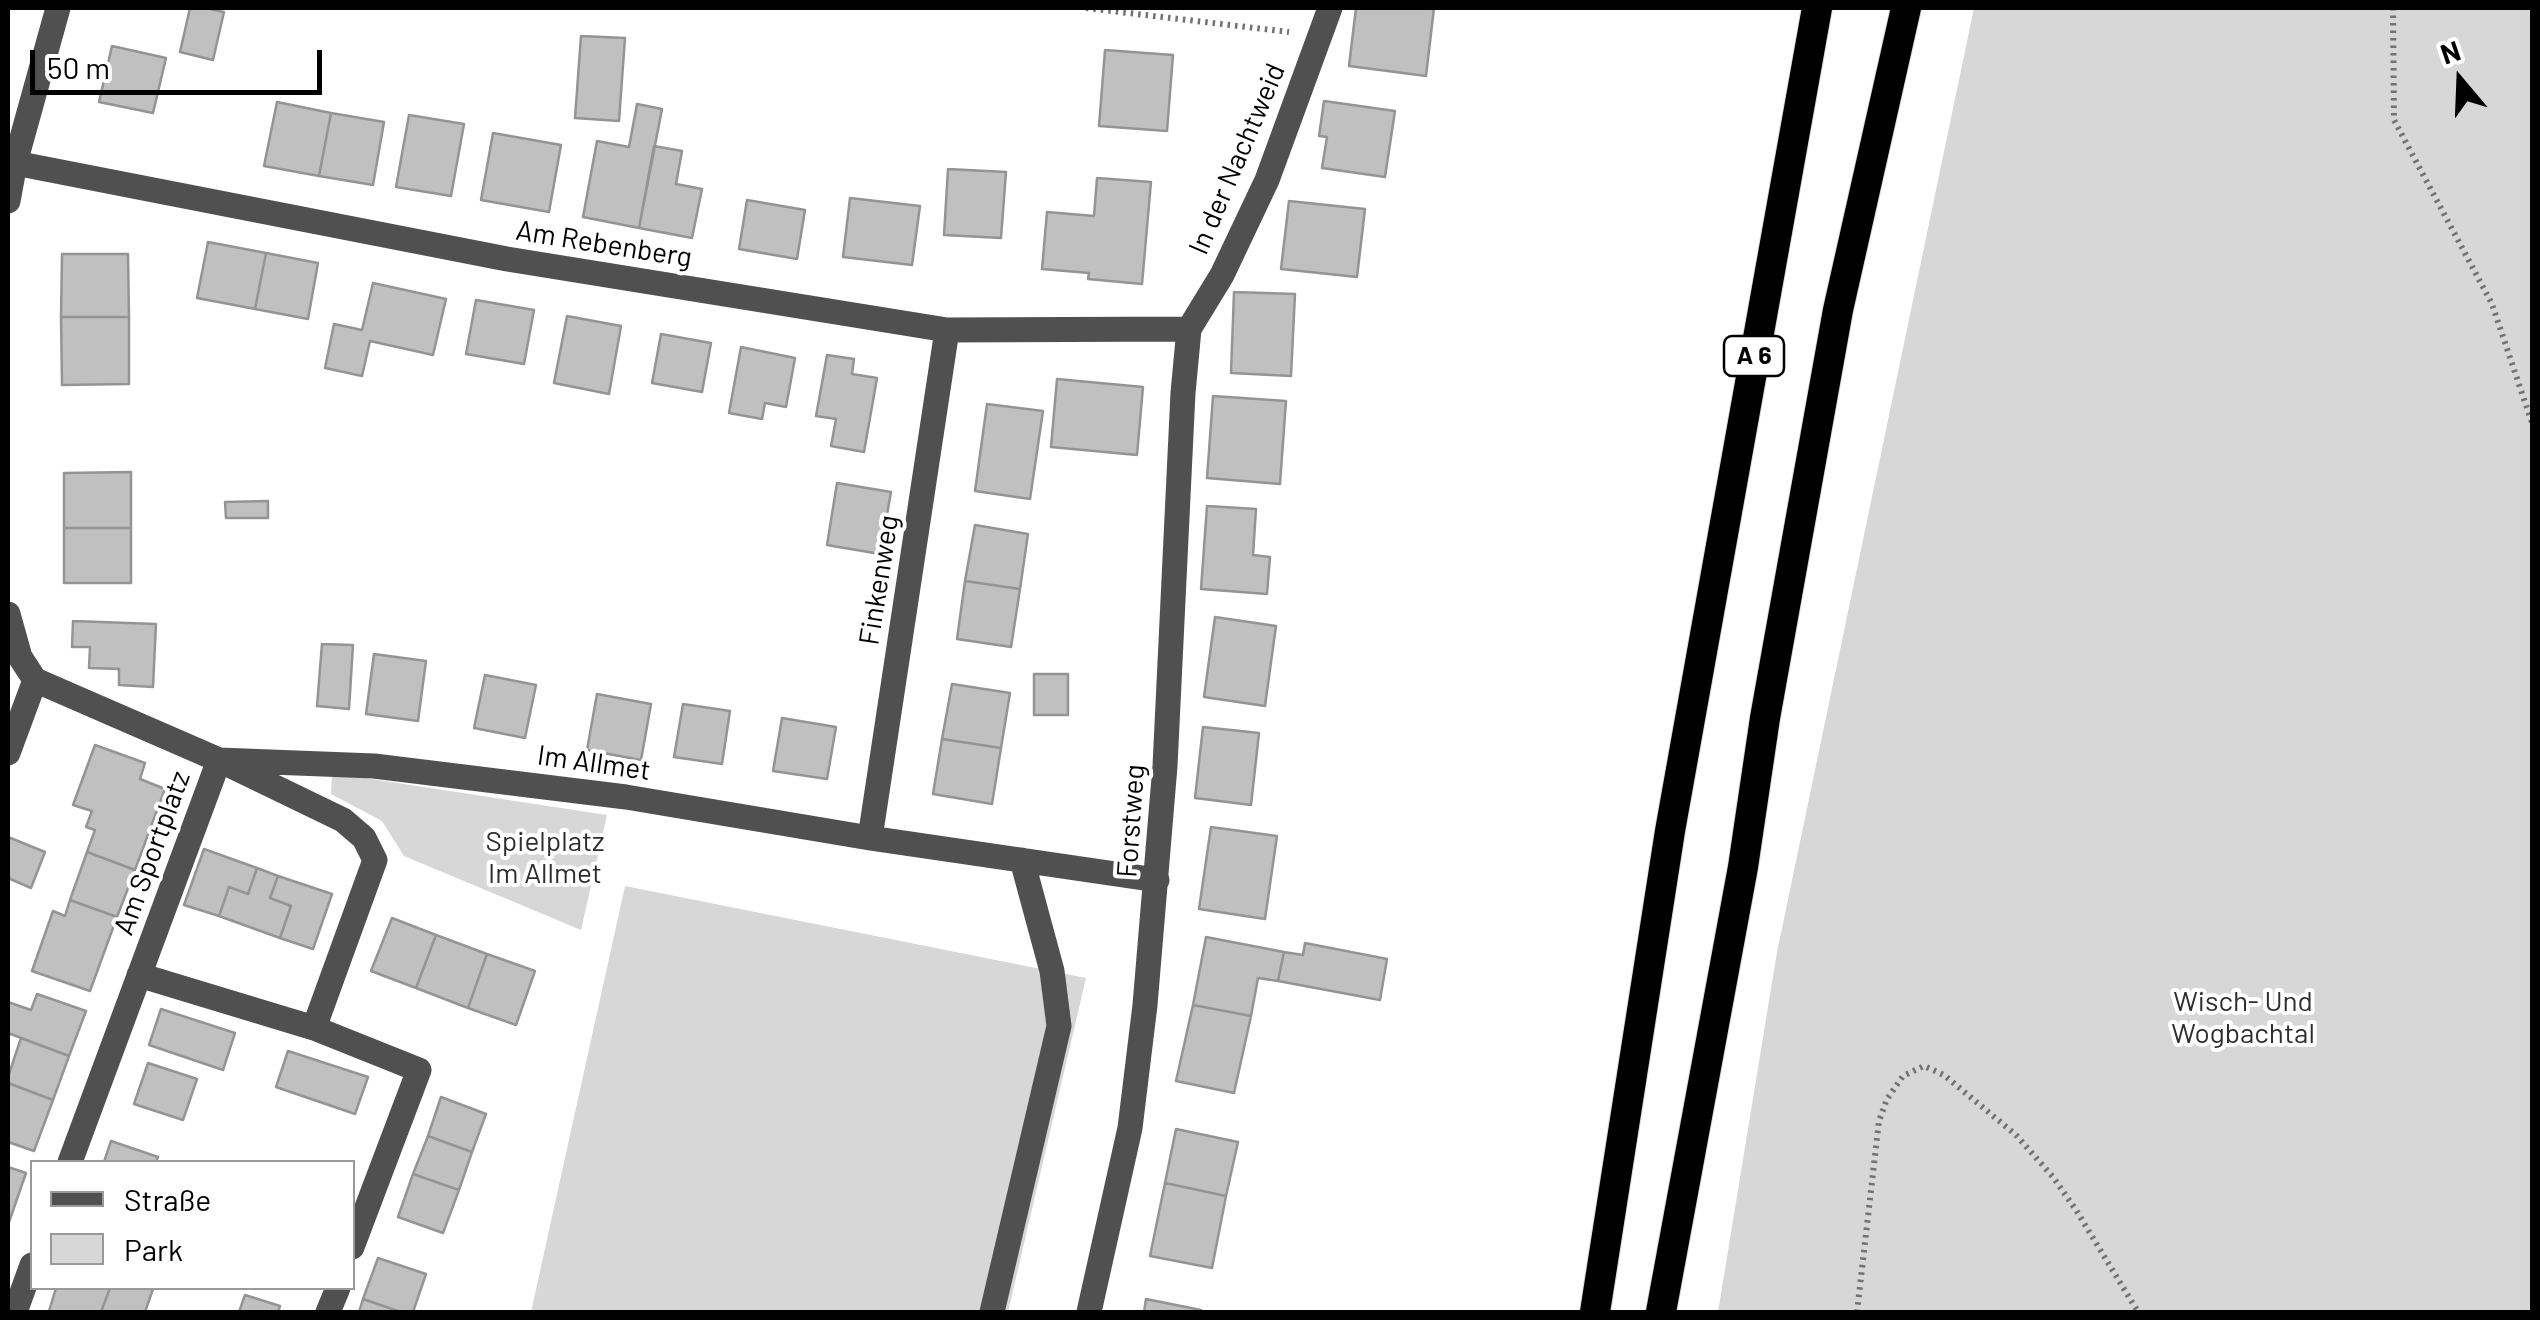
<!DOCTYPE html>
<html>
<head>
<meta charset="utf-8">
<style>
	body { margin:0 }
	#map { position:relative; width:2540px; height:1320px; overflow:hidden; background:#fff; font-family:Barlow,sans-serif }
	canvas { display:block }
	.frame { position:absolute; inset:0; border:10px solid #000; pointer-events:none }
	.legend { position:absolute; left:30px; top:1160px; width:325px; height:130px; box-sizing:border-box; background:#fff; border:2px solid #999; margin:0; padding:12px 18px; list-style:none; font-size:30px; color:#000 }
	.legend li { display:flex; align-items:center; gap:20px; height:50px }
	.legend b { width:50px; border:2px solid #999 }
	.north { position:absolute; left:2410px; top:30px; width:100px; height:100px; -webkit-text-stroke:8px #fff; paint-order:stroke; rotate:341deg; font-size:28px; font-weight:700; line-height:40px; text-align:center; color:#000 }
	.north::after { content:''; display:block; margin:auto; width:35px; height:45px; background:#000; clip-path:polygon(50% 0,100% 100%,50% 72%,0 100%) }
	.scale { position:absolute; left:30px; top:50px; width:292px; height:45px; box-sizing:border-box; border:5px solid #000; border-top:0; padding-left:12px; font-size:30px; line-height:35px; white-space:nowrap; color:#000; -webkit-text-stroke:8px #fff; paint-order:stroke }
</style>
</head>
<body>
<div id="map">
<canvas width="2540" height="1320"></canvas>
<div class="frame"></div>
<ul class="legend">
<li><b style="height:12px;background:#505050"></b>Straße</li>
<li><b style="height:28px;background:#d7d7d7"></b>Park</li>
</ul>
<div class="north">N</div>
<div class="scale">50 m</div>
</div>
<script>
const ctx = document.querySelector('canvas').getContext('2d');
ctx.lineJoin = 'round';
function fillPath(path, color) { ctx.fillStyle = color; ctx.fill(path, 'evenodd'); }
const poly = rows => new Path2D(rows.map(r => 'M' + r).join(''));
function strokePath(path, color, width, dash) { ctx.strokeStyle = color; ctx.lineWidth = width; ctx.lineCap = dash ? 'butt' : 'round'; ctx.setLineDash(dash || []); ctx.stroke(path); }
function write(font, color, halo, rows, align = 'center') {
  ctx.font = font + ' Barlow,sans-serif'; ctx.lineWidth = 8; ctx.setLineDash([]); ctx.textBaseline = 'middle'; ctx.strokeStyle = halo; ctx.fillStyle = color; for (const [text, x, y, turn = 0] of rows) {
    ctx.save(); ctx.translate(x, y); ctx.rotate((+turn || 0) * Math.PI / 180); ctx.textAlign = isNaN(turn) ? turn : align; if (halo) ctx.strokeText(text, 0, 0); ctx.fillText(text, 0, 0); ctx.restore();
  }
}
fillPath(poly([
	[1974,8,2532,8,2532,1312,1718,1312,1777,952],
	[332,773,607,815,581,930,404,856,382,821,331,794],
	[625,886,1086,978,1008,1312,531,1312]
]), '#d7d7d7');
const building = poly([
	[190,8,205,8,224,12,213,60,180,52,190,8],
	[1356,8,1434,8,1426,76,1349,66,1356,8],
	[581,36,625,38,619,121,575,118,581,36],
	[112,46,166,58,153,113,99,102,112,46],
	[1105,50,1173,55,1167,131,1099,126,1105,50],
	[1324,101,1395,111,1385,177,1322,168,1327,137,1319,136,1324,101],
	[277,102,331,113,319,176,264,166,277,102],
	[637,104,662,109,639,228,583,217,597,141,629,147,637,104],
	[331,113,384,122,373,185,319,176,331,113],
	[409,115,464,124,451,196,396,187,409,115],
	[493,133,561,145,549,212,481,200,493,133],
	[654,146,682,151,676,184,702,189,692,238,639,228,654,146],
	[948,169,1006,172,1001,238,944,235,948,169],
	[1097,178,1151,182,1142,284,1088,279,1089,273,1042,269,1047,212,1094,216,1097,178],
	[850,198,920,206,912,265,843,257,850,198],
	[747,200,805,210,797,259,739,249,747,200],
	[1289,201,1365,209,1357,277,1281,269,1289,201],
	[208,242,266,253,255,309,197,298,208,242],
	[266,253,318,263,308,319,255,309,266,253],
	[62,254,128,254,129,317,61,317,62,254],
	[373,283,446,299,433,355,370,341,362,376,325,368,334,324,362,330,373,283],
	[1234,292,1295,294,1291,376,1231,373,1234,292],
	[476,300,534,310,524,364,466,354,476,300],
	[567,316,621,326,609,394,554,383,567,316],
	[61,317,129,317,129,384,62,385,61,317],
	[661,334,711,343,702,392,652,383,661,334],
	[741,347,795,358,786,407,765,403,762,419,729,413,741,347],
	[827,355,854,359,852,374,877,378,864,452,831,446,836,419,816,416,827,355],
	[1057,379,1143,387,1137,455,1051,447,1057,379],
	[1213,396,1286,401,1280,484,1207,478,1213,396],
	[987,404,1043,411,1030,499,975,491,987,404],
	[131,472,131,528,64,528,64,473,131,472],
	[837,483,891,492,880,554,827,545,837,483],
	[268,501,268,518,226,518,225,502,268,501],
	[1207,506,1256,509,1253,555,1270,557,1267,594,1201,589,1207,506],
	[975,525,1028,534,1020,589,965,581,975,525],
	[64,528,131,528,131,583,64,583,64,528],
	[965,581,1020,589,1011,647,957,639,965,581],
	[1215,617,1276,626,1265,706,1204,697,1215,617],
	[73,621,156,624,153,687,119,685,119,669,89,668,90,647,72,647,73,621],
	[322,644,353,645,349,709,317,706,322,644],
	[374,654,426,661,418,721,366,714,374,654],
	[1034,674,1068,674,1068,715,1034,715,1034,674],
	[485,675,536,685,525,738,474,728,485,675],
	[952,684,1010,693,1001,748,942,739,952,684],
	[597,694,651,704,641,760,587,750,597,694],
	[683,704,730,711,722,764,674,757,683,704],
	[782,718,836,727,827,779,773,771,782,718],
	[1203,727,1259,733,1251,805,1195,798,1203,727],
	[942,739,1001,748,992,804,933,794,942,739],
	[95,745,145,763,140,779,165,789,135,870,87,852,95,830,86,827,92,811,73,805,95,745],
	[1211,827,1277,836,1265,919,1199,909,1211,827],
	[8,837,45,852,31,888,8,878,8,837],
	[204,849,257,868,248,894,229,887,219,916,184,905,204,849],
	[87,852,135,870,117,917,70,900,87,852],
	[257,868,278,876,270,898,291,906,280,938,219,916,229,887,248,894,257,868],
	[278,876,332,894,313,949,280,938,291,906,270,898,278,876],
	[70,900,117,917,90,991,32,971,53,911,65,916,70,900],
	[392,918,436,935,416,988,371,971,392,918],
	[436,935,487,954,468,1008,416,988,436,935],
	[1206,937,1284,952,1278,981,1258,978,1251,1016,1193,1005,1206,937],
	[1305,943,1387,959,1380,1000,1278,981,1284,952,1303,955,1305,943],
	[487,954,535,971,516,1025,468,1008,487,954],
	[37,994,86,1011,69,1056,8,1033,8,1002,31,1010,37,994],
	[1193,1005,1251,1016,1234,1093,1176,1081,1193,1005],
	[161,1009,235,1033,223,1070,149,1045,161,1009],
	[21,1038,69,1056,53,1100,8,1083,8,1077,21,1038],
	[288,1051,368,1077,355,1114,276,1087,288,1051],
	[148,1063,197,1079,183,1120,134,1104,148,1063],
	[8,1083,53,1100,34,1151,8,1142,8,1083],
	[441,1097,486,1114,472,1152,428,1136,441,1097],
	[1176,1129,1238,1142,1226,1196,1165,1183,1176,1129],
	[428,1136,472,1152,459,1190,413,1174,428,1136],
	[111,1141,158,1157,156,1162,104,1162,111,1141],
	[8,1167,26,1173,8,1225,8,1167],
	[413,1174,459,1190,443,1233,398,1217,413,1174],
	[1165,1183,1226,1196,1212,1268,1150,1256,1165,1183],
	[378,1258,426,1274,413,1312,401,1312,363,1299,378,1258],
	[56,1288,110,1288,101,1312,54,1312,49,1311,56,1288],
	[110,1288,153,1289,145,1312,101,1312,110,1288],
	[245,1295,280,1306,278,1312,239,1312,245,1295],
	[363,1299,401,1312,359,1312,363,1299],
	[1146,1299,1201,1310,1201,1312,1144,1312,1146,1299]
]);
fillPath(building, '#c0c0c0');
strokePath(building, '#949494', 2.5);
const highway = poly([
	[1595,1312,1670,831,1817,8],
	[1661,1312,1743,867,1765,718,1838,310,1906,8]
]);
strokePath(highway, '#dbdbdb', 32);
strokePath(poly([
	[1086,8,1289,32],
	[2393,8,2394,120,2492,304,2532,423],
	[1857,1312,1879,1121,1887,1099,1903,1076,1924,1066,1944,1075,2016,1135,2053,1177,2076,1210,2138,1312]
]), '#727272', 6, [2.5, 5]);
strokePath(poly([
	[15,163,507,259,947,330,1189,329],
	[8,201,15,163,58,8],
	[8,614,20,657,35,680,8,753],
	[35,680,219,760,374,766,626,797,870,838,1157,880],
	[870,838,947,330],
	[139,975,314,1028,419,1070,352,1247],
	[70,1162,219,760,343,820,364,838,375,860,314,1028],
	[15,1312,32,1265],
	[328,1312,338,1288],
	[992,1312,1059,1026,1052,971,1022,860],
	[1089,1312,1130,1128,1145,1005,1165,766,1183,393,1189,329,1222,275,1267,180,1330,8]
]), '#505050', 25);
strokePath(highway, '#000', 30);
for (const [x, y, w] of [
	[1754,356,60]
]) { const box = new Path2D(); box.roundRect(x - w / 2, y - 20, w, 40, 8); ctx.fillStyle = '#fff'; ctx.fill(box); strokePath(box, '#000', 2.5); }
write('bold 25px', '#000', null, [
	["A 6",1754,356]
]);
write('28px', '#000', '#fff', [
	["In der Nachtweid",1237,159,-67],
	["Am Rebenberg",604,244,9],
	["Finkenweg",879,580,-81],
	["Im Allmet",594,763,8],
	["Forstweg",1131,821,-86],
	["Am Sportplatz",152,853,-70]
]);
write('28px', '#2e2e2e', '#fff', [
	["Spielplatz",545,842],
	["Im Allmet",545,874],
	["Wisch- Und",2243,1002],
	["Wogbachtal",2243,1034]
]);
</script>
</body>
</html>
